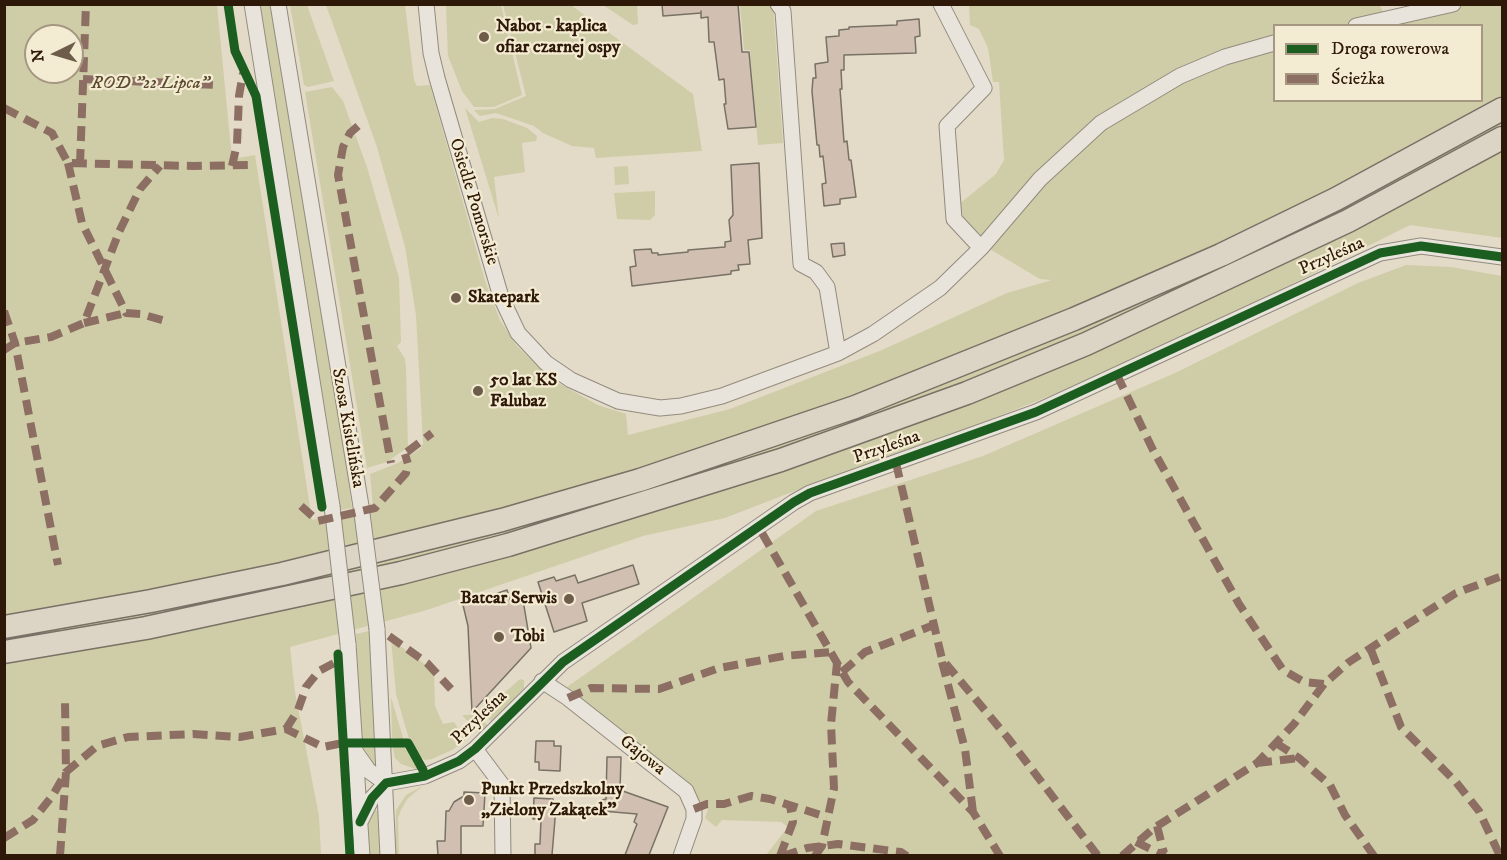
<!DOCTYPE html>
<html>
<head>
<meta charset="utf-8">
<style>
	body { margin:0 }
	#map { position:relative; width:1507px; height:860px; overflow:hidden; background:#e3dbc7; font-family:"IM FELL DW Pica",serif }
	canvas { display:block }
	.frame { position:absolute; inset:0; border:6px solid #2e1807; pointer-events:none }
	.legend { position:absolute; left:1273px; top:24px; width:210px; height:78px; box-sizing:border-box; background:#f4ebd3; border:2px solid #a59781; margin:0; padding:8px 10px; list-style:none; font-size:18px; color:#2e1807 }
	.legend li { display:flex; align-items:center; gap:12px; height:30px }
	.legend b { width:30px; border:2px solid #a59781 }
	.north { position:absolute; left:24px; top:24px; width:60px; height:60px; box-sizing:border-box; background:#f4ebd3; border:2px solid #a59781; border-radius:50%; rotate:265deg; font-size:16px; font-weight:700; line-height:24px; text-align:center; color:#2e1807 }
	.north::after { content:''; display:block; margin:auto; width:21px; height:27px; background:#6d5c4a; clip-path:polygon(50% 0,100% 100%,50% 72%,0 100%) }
</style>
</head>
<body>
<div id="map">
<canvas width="1507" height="860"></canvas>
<div class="frame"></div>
<ul class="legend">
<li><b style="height:8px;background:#1b5e20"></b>Droga rowerowa</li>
<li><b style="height:8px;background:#8d6e63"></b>Ścieżka</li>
</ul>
<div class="north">N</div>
</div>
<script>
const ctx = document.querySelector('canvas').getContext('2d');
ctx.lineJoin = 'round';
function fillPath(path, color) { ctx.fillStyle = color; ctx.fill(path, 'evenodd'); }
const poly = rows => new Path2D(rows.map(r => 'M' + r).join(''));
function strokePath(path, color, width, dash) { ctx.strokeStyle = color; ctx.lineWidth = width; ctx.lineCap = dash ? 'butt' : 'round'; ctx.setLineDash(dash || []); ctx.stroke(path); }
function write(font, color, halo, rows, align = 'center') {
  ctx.font = font + ' "IM FELL DW Pica",serif'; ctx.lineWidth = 4.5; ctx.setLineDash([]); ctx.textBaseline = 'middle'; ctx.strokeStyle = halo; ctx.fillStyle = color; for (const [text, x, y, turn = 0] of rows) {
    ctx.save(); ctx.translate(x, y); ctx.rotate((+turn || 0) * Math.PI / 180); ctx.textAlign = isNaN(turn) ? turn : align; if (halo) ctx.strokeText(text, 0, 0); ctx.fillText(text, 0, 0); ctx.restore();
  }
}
fillPath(poly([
	[773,4,783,143,758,145,750,50,744,50,740,5],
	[1379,4,1387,20,1456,5,1502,5,1502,238,1410,225,1216,322,1093,379,905,453,810,485,725,518,643,536,427,610,290,647,295,692,319,816,321,855,5,856,5,5,217,5,232,159,255,155,312,520,373,507,370,474,398,463,421,448,423,443,416,315,405,247,377,147,326,5,405,5,414,80,417,86,430,85,486,284,500,320,517,346,551,379,598,405,626,414,628,435,730,409,882,350,1007,293,1052,280,1040,279,983,245,965,221,958,205,996,174,1004,160,999,82,993,82,988,48,979,29,970,25,969,5],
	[1274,26,1482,26,1482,100,1274,100],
	[36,36,72,36,72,72,36,72],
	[259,5,270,5,345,458,352,508,341,510],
	[290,5,307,5,334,81,308,87,304,85],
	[501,5,522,95,494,107,474,107,462,91,448,56,446,6],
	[503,5,571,5,693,94,702,151,596,158,594,148,572,146,543,133,534,126,496,113,480,116,474,110,495,109,526,96],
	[603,5,637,5,638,24,633,25],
	[332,87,343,101,367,167,399,278,401,342,397,346,405,359,406,367,408,447,387,462,367,468,305,92],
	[465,108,479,122,492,118,503,119,527,128,537,136,536,141,522,143,525,172,494,177,499,219],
	[628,166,629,184,615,185,614,167],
	[655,191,655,215,650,220,617,219,614,193],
	[1406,265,1451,267,1502,276,1502,855,766,855,788,827,781,822,722,820,716,827,705,818,708,809,680,780,567,687,816,511,983,456,1175,373,1358,283],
	[369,631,374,688,377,739,362,739,359,714,356,634],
	[391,639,434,671,435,706,443,724,454,722,464,738,465,741,452,750,432,759,425,760,420,757,409,739,396,694],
	[520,679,524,680,524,688,492,723,483,712],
	[391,697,401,731,404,740,392,738],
	[462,715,478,715,489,727,482,734,478,732],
	[378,744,376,768,362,745],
	[392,744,404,747,419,770,401,764,395,758],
	[423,786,408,798,401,810,398,818,399,855,395,856,396,810,406,795],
	[374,810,379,811,381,855,370,855,367,822]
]), '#cfcda7');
const building = poly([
	[662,4,738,4,742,52,749,52,756,127,728,129,724,104,726,104,724,79,719,80,714,42,709,42,708,17,701,18,701,11,701,13,663,16,662,4],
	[919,19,920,36,915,37,916,53,844,55,844,70,841,70,842,89,840,89,844,142,847,141,849,160,851,160,856,197,840,199,840,204,824,206,822,184,826,183,823,156,820,157,819,145,817,145,812,91,813,78,816,78,815,64,828,62,826,37,839,36,839,30,849,29,849,27,897,25,897,21,919,19],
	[759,163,762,238,748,240,750,264,738,265,739,270,731,271,731,274,632,286,630,267,636,266,634,250,651,249,652,253,658,253,658,255,688,252,688,250,725,247,725,242,731,241,729,220,733,215,731,165,759,163],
	[844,243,845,255,833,257,831,244,844,243],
	[633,565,639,584,582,603,587,621,554,632,538,582,554,577,556,581,575,575,578,583,633,565],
	[507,590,511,603,523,600,531,648,472,712,468,626,463,605,507,590],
	[536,741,554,741,554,746,561,746,560,771,539,770,539,762,535,762,536,741],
	[607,757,621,757,620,790,668,807,649,855,625,855,637,824,634,822,637,814,602,811,602,800,606,799,607,757],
	[464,792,485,793,483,826,461,826,461,855,438,855,437,841,445,841,446,811,449,811,454,802,464,796,464,792],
	[534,798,553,799,552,807,556,807,552,855,535,855,535,844,540,844,541,819,533,819,534,798]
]);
fillPath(building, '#d1c0b2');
strokePath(building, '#787165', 1.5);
const minor = poly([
	[252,4,332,506],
	[278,4,361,506],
	[426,4,431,53,437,78,501,297,518,333,546,363,571,380,618,401,660,408,681,406,722,396,838,353,873,334,940,288,981,248,1040,179,1101,123,1180,76,1225,57,1274,43],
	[778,4,783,11,801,264,816,272,827,287,838,353],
	[941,4,984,88,947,126,954,219,981,248],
	[1356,26,1453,4],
	[377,629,388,856],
	[348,644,362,856],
	[542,681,568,698,686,791,694,809,694,819,681,856],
	[475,749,502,785,503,856],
	[355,751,369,771,386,783],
	[360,822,372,798,386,783,425,776,459,761,475,749,563,662,794,502,810,493,1036,412,1380,253,1421,246,1502,257]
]);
const highway = poly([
	[4,627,151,601,282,574,502,520,640,480,855,407,1074,319,1221,255,1336,199,1502,109],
	[4,652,146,628,401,573,508,545,781,460,967,393,1086,344,1348,221,1502,138]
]);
strokePath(minor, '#928b7e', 17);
strokePath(highway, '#787165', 25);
strokePath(minor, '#e8e4db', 15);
strokePath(highway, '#dcd4c5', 22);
const minorBridge = poly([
	[332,506,348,644],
	[361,506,377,629]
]);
strokePath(minorBridge, '#928b7e', 17, []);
strokePath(minorBridge, '#e8e4db', 15);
strokePath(poly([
	[83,79,216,85],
	[4,108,52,133,68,163,194,166,251,165],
	[358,126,350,133,343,147,338,175,391,463],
	[68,163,82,223,126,313,141,314,169,322],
	[80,164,86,4],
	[232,166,237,144,239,96,243,73],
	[4,311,15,343,58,565],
	[84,323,126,313],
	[4,350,15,343,51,337,84,323,119,232,140,189,160,166],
	[1117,375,1153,450,1239,604,1283,670,1304,682,1324,684],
	[407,452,432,433],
	[896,463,942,659,1008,738,1098,856],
	[301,506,318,521,375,508,406,473,408,464,405,454],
	[762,533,848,682,973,812,1000,856],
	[389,636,427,663,451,689],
	[1371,650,1401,727,1456,782,1479,811,1500,856],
	[942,662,965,749,973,812],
	[842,672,865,652,934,625],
	[568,698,591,688,659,689,719,668,784,656,831,652],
	[286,729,298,710,306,687,319,671,338,661],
	[1276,743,1299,758,1330,785,1345,815,1374,856],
	[1257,763,1299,758],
	[694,809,707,804,724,804,751,796,770,799,827,817],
	[1157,826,1164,853],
	[4,838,33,820,53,795,66,772,97,746,128,737,193,734,240,737,286,729,323,747,343,743],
	[1136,842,1165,856],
	[60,856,66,772,65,700],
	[780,856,793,822,790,806],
	[783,856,807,848,838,844,901,852,907,856],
	[815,856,822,846,834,788,831,724,837,663],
	[1122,856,1154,828,1257,763,1294,724,1324,684,1349,662,1456,593,1502,576]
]), '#8d6e63', 8, [15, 8]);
strokePath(poly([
	[228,4,235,51,256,96,322,507],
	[338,654,350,856],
	[343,743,408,743,423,770],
	[360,822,372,798,386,783,425,776,459,761,475,749,563,662,794,502,810,493,1036,412,1380,253,1421,246,1502,257]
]), '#1b5e20', 9);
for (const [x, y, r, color] of [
	[484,37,6,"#6d5c4a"],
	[456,298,6,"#6d5c4a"],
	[478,391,6,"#6d5c4a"],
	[569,599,6,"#6d5c4a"],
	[499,637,6,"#6d5c4a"],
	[469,800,6,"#6d5c4a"]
]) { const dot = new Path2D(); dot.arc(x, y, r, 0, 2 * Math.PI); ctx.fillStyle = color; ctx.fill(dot); strokePath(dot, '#f4ebd3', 2); }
write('bold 18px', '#2e1807', '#f4ebd3', [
	["Nabot - kaplica",496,27],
	["ofiar czarnej ospy",496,48],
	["Skatepark",468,298],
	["50 lat KS",490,381],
	["Falubaz",490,402],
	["Batcar Serwis",557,599,"right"],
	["Tobi",511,637],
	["Punkt Przedszkolny",481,790],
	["„Zielony Zakątek”",481,811]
], 'left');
write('italic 18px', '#5a4b2f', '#f4ebd3', [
	["ROD \"22 Lipca\"",150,84]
]);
write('18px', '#2e1807', '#f4ebd3', [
	["Osiedle Pomorskie",473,202,73],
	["Przyleśna",1332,257,-24],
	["Szosa Kisielińska",347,428,80],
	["Przyleśna",887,448,-19],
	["Przyleśna",480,718,-44],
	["Gajowa",642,756,38]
]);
</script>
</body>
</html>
